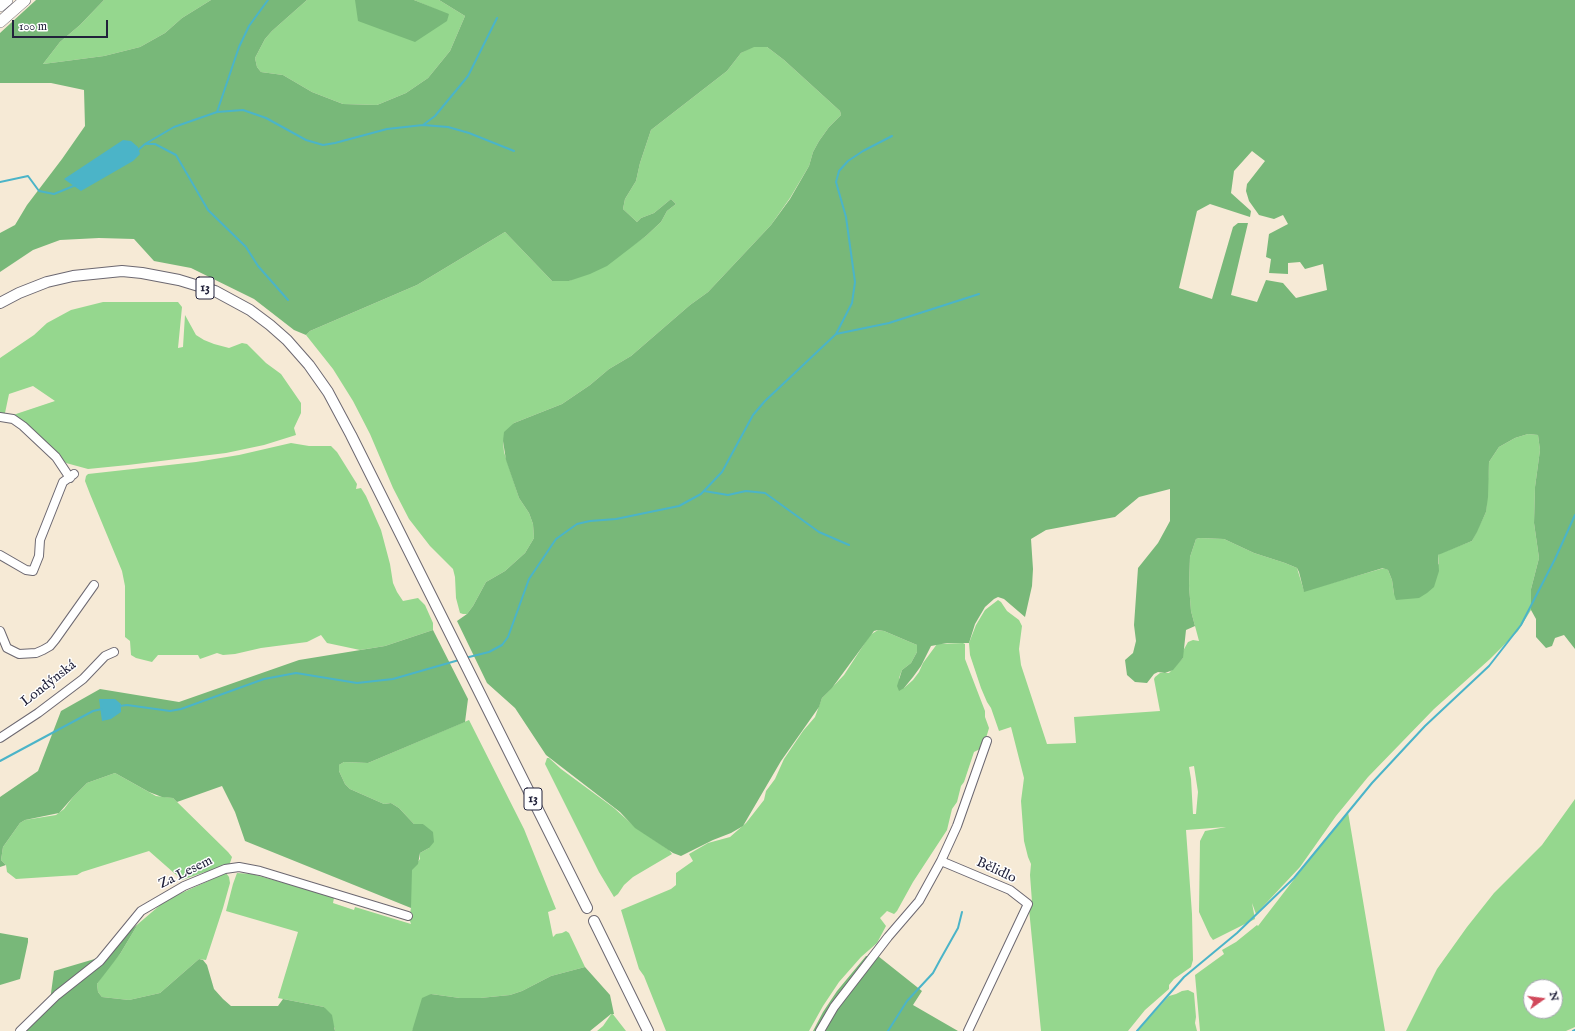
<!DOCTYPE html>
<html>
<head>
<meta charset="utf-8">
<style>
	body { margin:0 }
	#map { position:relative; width:1575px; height:1031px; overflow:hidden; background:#f6ead6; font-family:"IM FELL English",serif }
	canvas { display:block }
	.north { position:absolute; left:1523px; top:979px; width:40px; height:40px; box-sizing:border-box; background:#fff; border:1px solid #a7a7b1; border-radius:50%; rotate:76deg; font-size:11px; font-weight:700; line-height:16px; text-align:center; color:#22223b }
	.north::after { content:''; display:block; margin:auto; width:14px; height:18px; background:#d1495b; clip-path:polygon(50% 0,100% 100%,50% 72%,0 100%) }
	.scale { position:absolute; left:12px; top:20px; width:96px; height:18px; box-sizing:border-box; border:2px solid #22223b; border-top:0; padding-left:5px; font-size:12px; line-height:14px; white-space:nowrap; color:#22223b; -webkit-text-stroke:3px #fff; paint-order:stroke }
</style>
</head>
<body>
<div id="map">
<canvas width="1575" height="1031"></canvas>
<div class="north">N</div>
<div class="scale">100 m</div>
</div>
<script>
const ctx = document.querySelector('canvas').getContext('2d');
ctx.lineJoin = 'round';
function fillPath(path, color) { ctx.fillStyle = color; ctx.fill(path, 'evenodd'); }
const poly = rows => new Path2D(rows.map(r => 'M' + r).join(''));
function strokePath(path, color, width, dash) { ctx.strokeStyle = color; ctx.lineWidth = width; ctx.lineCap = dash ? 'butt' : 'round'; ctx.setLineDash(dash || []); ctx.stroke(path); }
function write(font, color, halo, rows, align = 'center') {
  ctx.font = font + ' "IM FELL English",serif'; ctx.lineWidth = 3; ctx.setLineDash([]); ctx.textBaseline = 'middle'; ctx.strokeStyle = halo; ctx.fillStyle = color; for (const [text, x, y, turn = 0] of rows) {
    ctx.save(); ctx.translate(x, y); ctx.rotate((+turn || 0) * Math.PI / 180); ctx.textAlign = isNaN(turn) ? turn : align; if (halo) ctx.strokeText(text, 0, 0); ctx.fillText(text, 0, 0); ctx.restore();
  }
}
fillPath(poly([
	[104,0,211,0,182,18,165,33,140,47,104,56,43,64,60,42,80,25],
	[307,0,357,0,356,0,449,15,414,0,439,0,465,16,450,51,428,78,406,93,377,105,343,104,312,92,283,75,261,72,257,67,255,58,265,39,272,31],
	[754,46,767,47,784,60,840,111,841,115,829,127,819,141,813,152,809,166,790,198,771,225,708,292,690,305,631,356,609,369,590,385,562,404,514,423,503,441,504,452,519,498,529,513,533,524,534,538,525,553,505,571,486,582,473,606,467,614,463,614,460,613,456,598,455,577,453,569,430,546,409,519,393,488,370,434,353,401,333,369,306,335,310,331,417,285,505,232,552,281,569,281,629,248,646,236,661,222,667,211,676,204,671,199,654,213,641,218,637,222,623,209,625,199,636,181,640,163,651,130,727,71,741,53],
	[103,302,178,302,182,307,178,348,183,347,185,315,196,335,204,340,214,344,229,348,242,343,247,344,266,363,281,374,301,403,301,413,294,428,296,435,264,445,226,453,128,465,88,469,66,463,52,448,13,415,55,401,33,386,9,394,5,413,0,414,0,358,34,335,47,323,71,310],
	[1528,434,1538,435,1540,450,1535,487,1534,523,1539,558,1531,589,1531,610,1518,631,1490,659,1434,709,1368,777,1336,816,1300,867,1256,914,1252,903,1255,919,1213,940,1210,936,1199,912,1200,841,1205,831,1226,827,1186,830,1192,914,1193,960,1191,967,1174,979,1169,985,1169,989,1145,1010,1128,1031,1041,1031,1029,909,1029,906,1032,902,1030,875,1031,864,1028,857,1024,841,1021,801,1024,778,1011,727,999,731,991,708,987,702,981,688,970,655,969,643,976,625,985,610,998,600,1001,602,1007,611,1019,620,1022,626,1019,649,1021,665,1047,744,1076,743,1074,717,1160,711,1154,679,1155,677,1160,673,1169,673,1183,658,1183,651,1188,642,1193,640,1199,641,1191,611,1189,586,1190,557,1196,539,1200,538,1224,539,1254,553,1285,563,1297,568,1304,591,1384,568,1388,570,1392,580,1394,594,1439,564,1438,555,1441,553,1472,541,1486,512,1489,462,1499,447,1515,438],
	[1194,766,1198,792,1196,814,1193,814,1191,779,1189,767],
	[291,443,309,446,331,446,337,452,357,484,356,489,361,488,366,496,381,530,390,564,393,583,397,592,403,601,418,598,425,605,433,623,433,630,385,646,360,650,327,643,321,635,307,642,261,648,235,654,223,655,217,653,200,659,198,655,158,655,152,662,136,658,131,655,130,641,125,637,125,586,122,571,90,494,85,481,86,476,88,474,196,462,239,455],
	[878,630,884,631,917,645,917,652,911,663,902,670,899,678,904,688,913,680,919,672,923,663,937,644,963,643,965,644,965,659,985,711,985,717,989,728,984,745,980,749,974,752,964,782,961,786,957,802,952,809,947,830,913,882,897,911,894,914,887,911,880,918,886,926,877,943,861,957,839,982,823,1006,809,1031,666,1031,644,976,639,969,621,910,671,889,676,885,676,873,693,861,689,854,708,843,730,837,746,823,764,800,766,791,775,779,784,759,803,731,815,717,822,698,844,675,870,635],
	[469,720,524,829,556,909,548,912,553,937,556,934,562,933,566,931,569,933,585,967,551,976,522,991,510,995,480,998,460,998,431,994,412,1031,335,1031,335,1029,324,1007,278,998,298,932,226,911,233,884,237,873,252,874,288,884,334,898,333,903,354,910,355,907,411,924,409,918,411,908,411,870,420,859,420,853,429,848,423,824,414,824,399,808,391,803,384,804,350,789,345,784,339,771,339,765,344,762,368,763],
	[547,758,549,758,561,769,614,808,635,827,669,850,672,854,633,877,624,885,618,894,614,897,599,872,545,764],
	[115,773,156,796,173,798,228,852,232,857,229,866,208,874,205,872,182,880,149,851,82,872,77,875,16,879,7,872,6,865,1,860,3,847,20,823,25,820,56,815,64,809,73,797,87,783],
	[1575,799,1575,1027,1566,1031,1406,1031,1437,969,1467,927,1494,893,1542,845],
	[1531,987,1555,987,1555,1011,1531,1011],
	[1348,812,1385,1031,1200,1031,1195,975,1224,954,1222,950,1236,942,1257,925,1258,926,1329,834],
	[226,873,229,877,230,883,223,908,206,960,199,959,160,993,129,1000,102,997,98,992,97,984,107,969,120,954,138,924,166,900],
	[1188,990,1194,993,1196,1017,1195,1023,1197,1031,1137,1031,1169,996,1176,994,1182,991],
	[612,1013,626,1031,597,1031,603,1026]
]), '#95d78e');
fillPath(poly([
	[36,0,104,0,80,25,60,42,43,64,104,56,140,47,165,33,182,18,211,0,307,0,272,31,265,39,255,58,257,67,261,72,283,75,312,92,343,104,377,105,406,93,428,78,450,51,465,16,439,0,1575,0,1575,649,1564,635,1555,638,1552,646,1546,648,1536,637,1536,619,1531,610,1531,589,1539,558,1534,523,1535,487,1540,450,1538,435,1528,434,1515,438,1499,447,1489,462,1488,497,1486,512,1477,532,1472,541,1438,555,1439,571,1434,587,1427,593,1419,598,1396,600,1394,594,1392,580,1388,570,1383,568,1304,592,1299,572,1297,568,1285,563,1254,553,1224,539,1200,538,1196,539,1190,557,1189,586,1191,611,1195,626,1186,630,1183,658,1173,670,1165,673,1158,672,1154,674,1147,683,1135,682,1127,675,1125,660,1133,653,1136,641,1134,625,1138,568,1158,543,1170,521,1170,489,1139,497,1115,517,1046,530,1031,539,1033,569,1032,586,1025,617,1004,599,998,597,994,599,985,607,975,624,969,643,947,643,931,646,921,666,913,677,904,688,899,691,897,686,902,670,911,663,917,652,917,645,884,631,878,630,874,631,832,688,822,698,819,707,781,761,743,826,731,833,713,840,681,856,673,853,635,828,620,812,546,755,515,708,487,683,457,621,467,614,473,606,486,582,505,571,525,553,534,538,533,524,529,513,519,498,506,460,503,441,504,432,514,423,562,404,590,385,609,369,631,356,690,305,708,292,771,225,790,199,809,166,813,152,819,141,829,127,841,115,840,111,784,60,767,47,754,47,741,53,727,71,651,130,640,163,636,181,625,199,623,209,637,222,641,218,654,213,671,199,676,204,667,211,661,222,646,236,607,266,590,274,569,281,552,281,505,232,417,285,310,331,306,335,294,330,254,299,191,268,154,261,134,239,99,238,60,240,33,250,0,272,0,233,15,225,27,205,62,159,85,126,84,90,51,83,0,83,0,33],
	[1252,151,1265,161,1247,184,1246,191,1249,201,1259,215,1274,219,1283,215,1288,224,1269,234,1266,257,1271,259,1269,273,1288,274,1288,263,1300,262,1305,269,1323,264,1327,290,1296,298,1283,283,1266,280,1257,302,1231,295,1248,223,1238,223,1233,227,1212,299,1179,288,1197,211,1210,204,1250,217,1251,211,1231,193,1234,171],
	[355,0,414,0,449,14,447,21,415,42,358,21],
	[433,630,468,699,465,722,368,763,344,762,339,765,339,771,345,784,350,789,384,804,391,803,399,808,414,824,423,824,433,832,434,842,429,848,420,853,418,864,412,870,411,908,245,841,235,812,222,786,177,802,173,798,162,797,149,792,115,773,87,783,73,797,59,813,25,820,20,823,3,847,1,860,6,865,0,867,0,797,38,771,61,711,100,689,179,702,299,660,385,646],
	[138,924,120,954,97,984,98,992,102,997,129,1000,160,993,199,959,203,960,207,965,214,989,223,999,231,1006,278,1006,283,999,324,1007,332,1015,335,1031,24,1031,49,1008,54,971,98,958],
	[0,933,28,938,28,942,20,979,0,985],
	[866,956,878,956,922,991,913,1005,958,1031,813,1031,823,1012,837,991],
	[585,967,610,995,614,1014,611,1014,590,1031,412,1031,422,998,431,994,460,998,480,998,510,995,522,991,551,976]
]), '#78b879');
fillPath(poly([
	[123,140,131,141,138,147,140,154,133,161,81,191,64,179],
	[99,699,115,699,121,704,121,712,111,719,102,721]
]), '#4bb4c8');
strokePath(poly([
	[217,112,239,47,249,26,268,0],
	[423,125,448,127,469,133,514,151],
	[146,144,155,144,176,155,208,210,246,247,258,266,288,300],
	[137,151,145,144,174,127,217,112,243,110,266,118,306,140,323,145,335,143,387,129,423,125,435,116,468,76,497,18],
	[0,182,28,176,39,191,54,194,76,185],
	[836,334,889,323,979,294],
	[704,491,728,495,746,491,765,493,819,532,849,545],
	[465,658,489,652,502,645,508,637,529,579,556,539,577,524,590,521,616,519,679,506,701,494,722,472,753,415,765,401,836,334,852,303,855,282,846,217,836,182,839,171,848,161,863,151,892,136],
	[120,706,127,705,170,711,181,709,264,679,296,673,357,683,393,679,459,660],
	[0,761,93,711,102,709],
	[888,1031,907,1001,933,973,940,960,958,928,962,912],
	[1137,1031,1184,977,1237,933,1294,878,1372,783,1425,726,1489,666,1521,625,1555,559,1575,515],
	[1573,1031,1575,1030]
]), '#4bb4c8', 2);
const minor = poly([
	[0,417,13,419,23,426,56,457,70,478],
	[0,555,26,570,33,571,39,556,40,540,63,482,74,474],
	[0,631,7,648,19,654,36,653,43,650,50,646,55,640,94,585],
	[0,738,38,713,83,679,105,656,114,652],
	[941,861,1010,890,1028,904,968,1031],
	[20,1031,57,995,100,961,141,911,184,886,225,869,239,867,260,871,408,916],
	[820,1031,834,1007,888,937,919,901,941,861,957,826,987,741]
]);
const major = poly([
	[0,303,19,293,47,282,73,276,122,271,142,273,179,280,215,291,250,310,270,325,287,340,309,365,328,392,351,435,587,908],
	[594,921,648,1031]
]);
const highway = poly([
	[0,6,7,0],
	[0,22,25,0]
]);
strokePath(minor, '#6c6871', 10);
strokePath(major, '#6c6871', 12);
strokePath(highway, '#6c6871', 12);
strokePath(minor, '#fff', 8);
strokePath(major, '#fff', 10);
strokePath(highway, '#fff', 11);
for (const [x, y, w] of [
	[205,288,18],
	[533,799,18]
]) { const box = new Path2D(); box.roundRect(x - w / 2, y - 11, w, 22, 3); ctx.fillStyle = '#fff'; ctx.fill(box); strokePath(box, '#22223b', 1); }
write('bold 13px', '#22223b', null, [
	["13",205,288],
	["13",533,799]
]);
write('14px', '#22223b', '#fff', [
	["Londýnská",49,684,-38],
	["Bělidlo",996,871,25],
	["Za Lesem",186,873,-26]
]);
</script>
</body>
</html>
